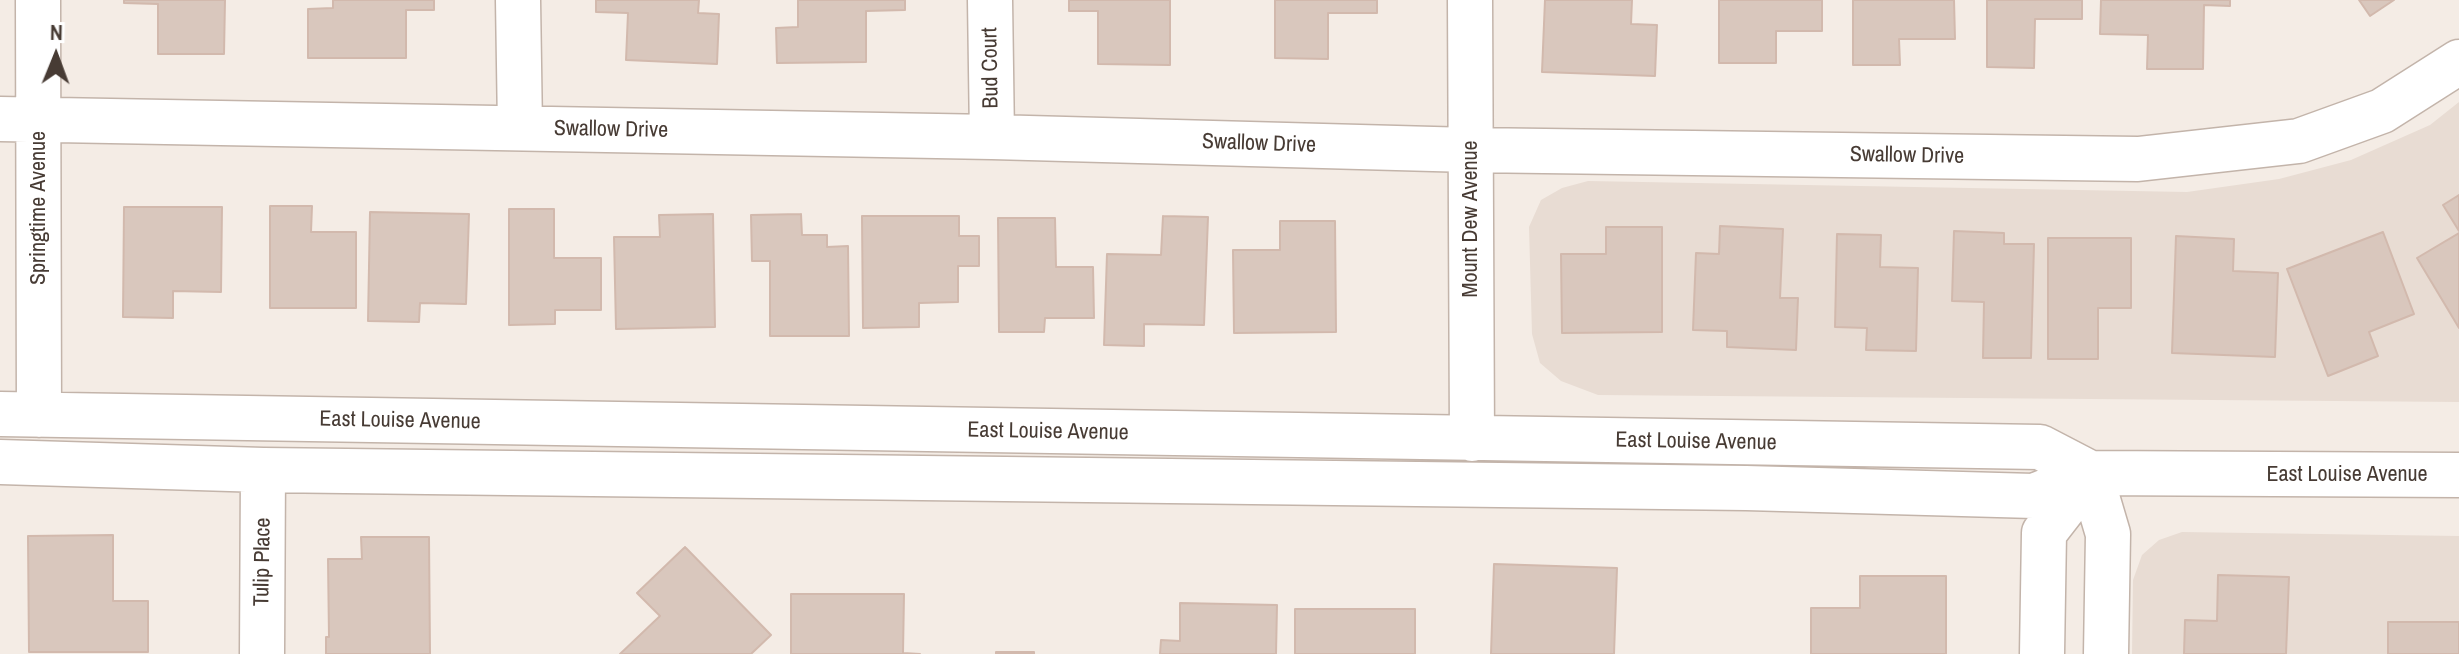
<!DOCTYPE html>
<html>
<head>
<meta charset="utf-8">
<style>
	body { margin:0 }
	#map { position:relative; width:2459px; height:654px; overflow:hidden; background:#f4ece5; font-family:"Archivo Narrow",sans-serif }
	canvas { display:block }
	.north { position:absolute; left:16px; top:16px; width:80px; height:80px; -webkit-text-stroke:6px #fff; paint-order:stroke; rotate:1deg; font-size:22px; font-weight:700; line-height:32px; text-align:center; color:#473b34 }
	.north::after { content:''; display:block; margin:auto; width:28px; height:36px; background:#473b34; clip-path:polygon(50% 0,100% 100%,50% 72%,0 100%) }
</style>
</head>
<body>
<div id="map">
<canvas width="2459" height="654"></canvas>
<div class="north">N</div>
</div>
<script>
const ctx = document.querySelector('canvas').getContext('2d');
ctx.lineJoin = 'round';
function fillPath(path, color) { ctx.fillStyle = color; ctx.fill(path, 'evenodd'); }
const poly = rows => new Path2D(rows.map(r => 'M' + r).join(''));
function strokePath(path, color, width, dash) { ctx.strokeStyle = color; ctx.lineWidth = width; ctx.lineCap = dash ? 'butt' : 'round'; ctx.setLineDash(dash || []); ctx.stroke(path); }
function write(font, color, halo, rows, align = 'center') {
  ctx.font = font + ' "Archivo Narrow",sans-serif'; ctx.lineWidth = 6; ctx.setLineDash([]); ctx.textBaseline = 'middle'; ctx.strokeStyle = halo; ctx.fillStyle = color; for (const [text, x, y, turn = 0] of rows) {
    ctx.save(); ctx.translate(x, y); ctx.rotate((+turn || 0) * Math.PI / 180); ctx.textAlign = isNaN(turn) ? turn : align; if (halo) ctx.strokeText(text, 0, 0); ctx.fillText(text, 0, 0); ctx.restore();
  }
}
fillPath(poly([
	[2459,102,2459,402,1598,395,1561,381,1540,363,1532,334,1529,227,1541,200,1562,188,1588,181,2187,192,2279,179,2351,160,2430,125],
	[2182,532,2459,536,2459,654,2132,654,2133,580,2142,555,2159,540]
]), '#e8dcd3');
const building = poly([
	[124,0,225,0,224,54,158,54,158,4,124,3,124,0],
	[333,0,434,0,434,10,406,10,406,58,308,58,308,9,333,8,333,0],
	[596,0,699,0,698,13,719,14,717,64,626,60,628,13,596,12,596,0],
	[798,0,905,0,905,10,866,11,866,62,777,63,776,28,798,27,798,0],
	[1069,0,1170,0,1170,65,1098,64,1098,11,1069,11,1069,0],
	[1275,0,1377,0,1377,13,1328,13,1328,59,1275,58,1275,0],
	[1545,0,1632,0,1631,24,1657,25,1655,76,1542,72,1545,0],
	[1719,0,1822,0,1822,31,1776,31,1776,63,1719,63,1719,0],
	[1853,0,1954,0,1955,39,1899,39,1900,65,1853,65,1853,0],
	[1987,0,2082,0,2082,19,2035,19,2034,68,1987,67,1987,0],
	[2101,0,2230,0,2230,6,2204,5,2203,69,2147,69,2148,35,2100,34,2101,0],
	[2359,0,2394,0,2370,16,2359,0],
	[2459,195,2459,231,2443,205,2459,195],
	[270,206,312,206,311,232,356,232,356,308,270,308,270,206],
	[124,207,222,207,221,292,173,291,173,318,123,317,124,207],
	[509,209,554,209,554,258,601,258,601,310,555,310,555,324,509,325,509,209],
	[370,212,469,214,466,304,420,303,419,322,368,321,370,212],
	[713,214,715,327,616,329,614,237,660,237,659,215,713,214],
	[801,214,802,235,827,235,827,247,848,246,849,336,770,336,770,261,752,261,751,215,801,214],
	[862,216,959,216,959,236,979,236,979,266,958,266,958,302,919,303,919,327,863,328,862,216],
	[1163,216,1208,217,1204,325,1144,324,1144,346,1104,345,1107,254,1161,255,1163,216],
	[998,218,1055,218,1056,267,1093,267,1094,318,1045,318,1044,332,999,332,998,218],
	[1280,221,1335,221,1336,332,1234,333,1233,250,1280,250,1280,221],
	[1720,226,1783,229,1780,298,1798,298,1796,350,1727,347,1727,331,1693,330,1696,253,1719,254,1720,226],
	[1606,227,1662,227,1662,332,1562,333,1561,254,1606,254,1606,227],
	[1954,231,2004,233,2004,244,2034,244,2031,358,1983,358,1984,302,1952,301,1954,231],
	[2383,232,2414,314,2369,332,2378,356,2328,376,2287,269,2383,232],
	[2459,233,2459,328,2417,258,2459,233],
	[1837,234,1881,235,1880,267,1918,268,1916,351,1866,350,1867,328,1835,327,1837,234],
	[2176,236,2234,239,2233,271,2278,273,2275,357,2172,353,2176,236],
	[2048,238,2131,238,2131,308,2098,308,2098,359,2048,359,2048,238],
	[113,535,113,601,148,601,148,652,29,652,28,536,113,535],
	[361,537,429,537,430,654,326,654,326,637,329,637,328,559,362,559,361,537],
	[685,547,771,635,751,654,620,654,660,616,637,593,685,547],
	[1494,564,1617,568,1614,654,1491,654,1494,564],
	[2218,575,2289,577,2286,654,2184,654,2185,620,2217,621,2218,575],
	[1860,576,1946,576,1946,654,1811,654,1811,608,1860,608,1860,576],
	[791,594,904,594,903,653,920,654,791,654,791,594],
	[1180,603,1277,605,1276,654,1160,654,1161,640,1180,641,1180,603],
	[1295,609,1415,609,1415,654,1295,654,1295,609],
	[2388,622,2459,622,2459,654,2388,654,2388,622],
	[996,652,1034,652,1034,654,996,654,996,652]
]);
fillPath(building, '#d9c7bd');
strokePath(building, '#d2b9ad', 2);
const minor = poly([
	[38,0,39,415],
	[518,0,520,128],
	[990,0,992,137],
	[1470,0,1472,439],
	[0,119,992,137,1470,150,2138,159,2299,141,2382,111,2459,62],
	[0,414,2040,447,2090,473],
	[0,462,263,470,1746,488,2034,496,2090,473,2459,475],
	[2090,473,2108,534,2106,654],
	[262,654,263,470],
	[2042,654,2044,533,2089,475]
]);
strokePath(minor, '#c3b4aa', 47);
strokePath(minor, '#fff', 44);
write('22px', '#473b34', '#fff', [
	["Bud Court",991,68,-91],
	["Swallow Drive",611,130,1],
	["Swallow Drive",1259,144,2],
	["Swallow Drive",1907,156,1],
	["Springtime Avenue",39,208,-90],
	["Mount Dew Avenue",1471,219,-90],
	["East Louise Avenue",400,421,1],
	["East Louise Avenue",1048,432,1],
	["East Louise Avenue",1696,442,1],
	["East Louise Avenue",2347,475],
	["Tulip Place",263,562,-89]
]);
</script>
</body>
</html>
